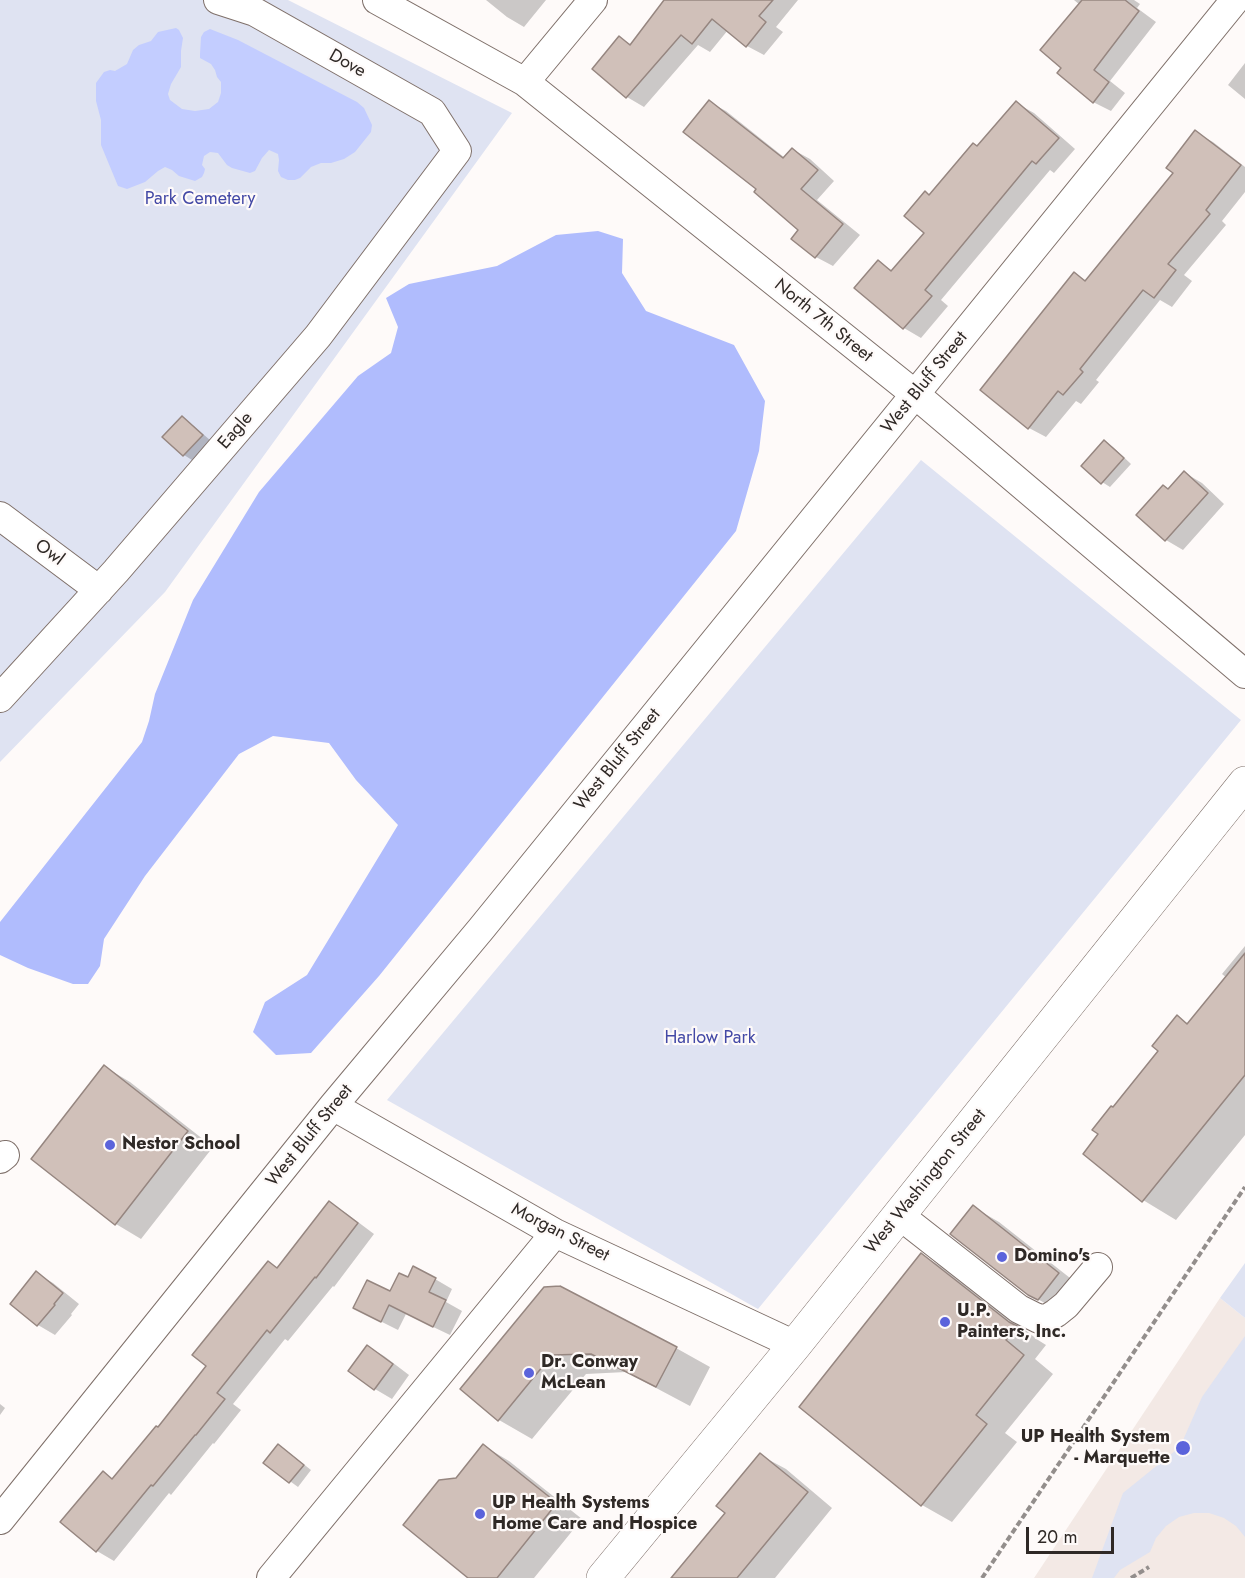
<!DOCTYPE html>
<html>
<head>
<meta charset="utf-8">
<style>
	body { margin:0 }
	#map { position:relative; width:1245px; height:1578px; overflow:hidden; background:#fefaf9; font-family:Jost,sans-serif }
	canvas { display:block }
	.scale { position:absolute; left:1026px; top:1527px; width:88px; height:27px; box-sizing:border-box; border:3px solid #2f2926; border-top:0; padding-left:8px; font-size:18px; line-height:21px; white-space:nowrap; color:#2f2926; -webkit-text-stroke:4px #fefaf9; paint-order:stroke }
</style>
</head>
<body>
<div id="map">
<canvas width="1245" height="1578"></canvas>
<div class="scale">20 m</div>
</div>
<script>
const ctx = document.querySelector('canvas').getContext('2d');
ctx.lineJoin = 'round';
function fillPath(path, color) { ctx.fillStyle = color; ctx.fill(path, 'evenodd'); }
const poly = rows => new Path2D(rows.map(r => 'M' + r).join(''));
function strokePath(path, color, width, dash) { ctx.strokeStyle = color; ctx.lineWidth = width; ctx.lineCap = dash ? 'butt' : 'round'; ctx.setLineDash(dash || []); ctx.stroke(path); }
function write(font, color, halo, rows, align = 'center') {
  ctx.font = font + ' Jost,sans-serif'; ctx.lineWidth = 4.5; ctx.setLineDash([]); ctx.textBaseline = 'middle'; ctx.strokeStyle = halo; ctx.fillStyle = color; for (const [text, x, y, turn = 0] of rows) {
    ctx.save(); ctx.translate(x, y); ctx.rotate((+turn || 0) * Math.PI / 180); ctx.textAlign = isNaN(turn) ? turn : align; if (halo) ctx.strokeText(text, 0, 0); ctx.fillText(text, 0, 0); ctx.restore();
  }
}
fillPath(poly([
	[1220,1298,1245,1318,1245,1578,1034,1578]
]), '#f3e9e5');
fillPath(poly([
	[0,0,288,0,512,113,165,592,0,762],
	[921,460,1241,720,758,1309,387,1100],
	[1245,1263,1245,1318,1220,1298],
	[1245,1336,1245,1537,1236,1526,1224,1518,1209,1513,1194,1513,1179,1517,1166,1526,1156,1538,1150,1552,1120,1570,1114,1578,1092,1578,1123,1493,1180,1447,1202,1397]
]), '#dfe3f2');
fillPath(poly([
	[598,231,623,239,622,273,646,311,734,345,765,401,759,451,736,531,379,976,311,1053,276,1055,253,1032,265,1002,307,975,398,825,356,780,329,743,273,736,239,754,145,876,104,939,100,966,88,984,73,984,28,968,0,955,0,922,142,742,149,721,155,694,193,600,259,492,358,376,391,353,398,327,386,298,409,284,497,266,556,235]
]), '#b0bcfd');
fillPath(poly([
	[176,28,179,30,183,38,181,51,181,67,171,84,168,94,170,100,182,109,195,111,209,109,218,102,221,93,221,82,217,77,215,70,211,64,200,58,200,54,201,37,204,32,210,29,238,40,357,102,364,108,372,125,371,132,355,152,344,159,331,163,321,163,311,167,300,178,295,180,288,180,281,177,278,171,279,160,278,154,269,150,262,158,255,171,250,173,232,168,227,165,218,153,210,152,204,156,202,165,205,169,204,173,202,177,195,181,179,176,172,170,165,167,158,171,145,182,127,189,118,186,101,145,101,120,96,101,96,83,104,72,110,70,115,71,127,64,133,50,139,45,151,41,158,32]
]), '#c3cdff');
fillPath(poly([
	[486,0,546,0,524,27,507,17],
	[666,0,798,0,776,27,783,32,764,55,747,46,728,30,710,52,698,45,644,107,627,97,594,69,620,38,632,45],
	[1074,0,1134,0,1140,4,1137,8,1156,22,1110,81,1125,93,1111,111,1093,102,1064,68,1080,5],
	[1245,63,1245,99,1228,85],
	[709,102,726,111,785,158,792,149,810,159,834,181,817,200,860,235,833,266,816,257,801,230,759,189],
	[1016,103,1034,113,1075,149,1054,173,1050,170,941,300,948,306,921,338,904,328,878,262,893,271,926,232,930,196,978,147],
	[1195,132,1213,142,1245,167,1245,192,1222,221,1226,225,1184,275,1192,281,1172,307,1160,300,1096,380,1099,382,1081,404,1076,401,1046,437,1029,428,982,390,1074,274,1087,281,1175,173],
	[182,418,190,423,210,440,192,460,184,455,165,437],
	[1105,442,1113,447,1131,464,1110,487,1102,482],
	[1185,473,1202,483,1224,504,1183,550,1166,540,1138,515,1169,490],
	[1245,946,1245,1135,1176,1220,1143,1200,1100,1134,1113,1109,1160,1051,1177,1017,1189,1024,1227,978,1222,974],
	[105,1067,130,1082,213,1147,141,1239,116,1224,33,1159],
	[329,1203,346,1213,374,1234,334,1287,333,1286,288,1341,285,1339,233,1404,241,1410,214,1444,213,1443,171,1495,169,1493,114,1561,97,1551,103,1473,114,1480,159,1428,208,1365,268,1263,279,1269],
	[973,1207,999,1222,1084,1289,1055,1309,1029,1294],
	[922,1255,952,1273,1038,1340,1046,1345,1035,1359,1053,1374,1005,1433,1017,1442,952,1522,922,1505],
	[36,1273,53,1283,79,1304,71,1314,72,1315,55,1335,38,1325,12,1304],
	[408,1279,435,1279,452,1289,446,1302,462,1311,450,1335,406,1314,398,1330,372,1317,391,1293],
	[544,1289,676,1348,710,1367,690,1406,626,1372,586,1374,532,1439,499,1420],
	[367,1346,384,1356,409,1375,392,1399,375,1389],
	[0,1404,5,1408,0,1415],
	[484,1446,509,1461,582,1519,534,1578,471,1578,457,1479],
	[287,1451,311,1470,298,1487,265,1463],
	[760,1455,786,1469,832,1508,775,1578,673,1578,727,1512]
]), '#0003');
const building = poly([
	[664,0,773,0,759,16,766,22,746,47,712,19,692,44,681,35,626,98,592,69,619,36,630,45,664,0],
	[1082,0,1125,0,1139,11,1094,70,1109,82,1093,103,1057,73,1061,68,1040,50,1082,0],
	[709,100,783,158,792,148,818,170,801,189,843,224,815,258,791,239,798,230,754,192,756,189,683,132,709,100],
	[1016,101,1059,138,1036,164,1032,161,925,290,932,296,903,329,854,288,878,260,891,271,924,233,904,216,925,191,929,195,973,143,977,146,1016,101],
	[1195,130,1241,165,1206,210,1210,214,1168,264,1176,270,1154,298,1143,290,1080,369,1083,372,1063,395,1058,391,1028,429,980,390,1074,272,1085,281,1173,173,1166,168,1195,130],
	[182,416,203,435,183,456,162,437,182,416],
	[1104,440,1124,458,1101,484,1081,466,1104,440],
	[1184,471,1208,493,1165,541,1136,515,1163,485,1168,489,1184,471],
	[1245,953,1245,1075,1142,1202,1083,1154,1098,1134,1092,1130,1111,1106,1113,1107,1158,1051,1152,1046,1177,1015,1187,1024,1245,953],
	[104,1065,188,1131,115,1225,31,1159,104,1065],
	[329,1201,358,1223,316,1278,315,1277,270,1333,267,1330,217,1393,225,1399,196,1435,195,1435,153,1486,151,1485,96,1552,60,1522,103,1471,112,1479,156,1426,158,1427,206,1366,192,1355,268,1261,277,1268,329,1201],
	[973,1205,1059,1273,1038,1300,1028,1295,950,1234,973,1205],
	[921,1253,1009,1322,1017,1326,1006,1340,1024,1355,976,1415,987,1424,921,1506,799,1407,921,1253],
	[413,1266,436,1278,429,1292,446,1300,433,1327,389,1305,381,1322,353,1308,367,1280,390,1291,399,1273,408,1277,413,1266],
	[36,1271,63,1293,54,1304,55,1305,37,1326,10,1304,36,1271],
	[560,1286,677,1347,656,1387,591,1354,552,1355,498,1421,460,1389,544,1287,560,1286],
	[367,1345,393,1364,374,1390,348,1371,367,1345],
	[278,1444,304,1465,289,1483,263,1463,278,1444],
	[483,1444,557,1503,497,1578,468,1578,403,1525,439,1480,456,1478,483,1444],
	[760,1453,808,1492,737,1578,671,1578,725,1513,716,1506,760,1453]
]);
fillPath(building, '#d0c0b9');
strokePath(building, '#968680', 1.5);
const minor = poly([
	[377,0,525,82,916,395,1245,674],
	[525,82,593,0],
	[0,516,99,590],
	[0,698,116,571,318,336,457,151,432,112,255,12,218,0],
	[333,1106,555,1233,795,1345],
	[0,1159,5,1155],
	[899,1215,1019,1309,1039,1319,1048,1318,1056,1313,1066,1305,1098,1267],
	[0,1520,333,1106,481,929,1235,0],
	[271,1578,555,1233]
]);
const major = poly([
	[603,1578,795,1345,1245,783]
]);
strokePath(minor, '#7f706a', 30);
strokePath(major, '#7f706a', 34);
strokePath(poly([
	[982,1578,1245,1187],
	[1131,1578,1149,1567]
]), '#938e8c', 4, [6, 3]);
strokePath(minor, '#fff', 28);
strokePath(major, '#fff', 33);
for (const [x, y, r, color] of [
	[110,1145,6,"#5b63db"],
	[1002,1257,6,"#5b63db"],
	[945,1322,6,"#5b63db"],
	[529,1373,6,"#5b63db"],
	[1183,1448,8,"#5b63db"],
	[480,1514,6,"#5b63db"]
]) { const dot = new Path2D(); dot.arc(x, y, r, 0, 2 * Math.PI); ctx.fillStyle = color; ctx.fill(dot); strokePath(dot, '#fefaf9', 2); }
write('18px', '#2f2926', '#fefaf9', [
	["Dove",347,64,29],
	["North 7th Street",823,321,39],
	["West Bluff Street",925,383,-51],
	["Eagle",236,431,-49],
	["Owl",49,553,37],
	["West Bluff Street",618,760,-51],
	["West Bluff Street",310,1136,-51],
	["West Washington Street",926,1182,-51],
	["Morgan Street",560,1233,27]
]);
write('18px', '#4349a6', '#fefaf9', [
	["Park Cemetery",200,200],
	["Harlow Park",710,1039]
]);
write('bold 18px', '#2f2926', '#fefaf9', [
	["Nestor School",122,1145],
	["Domino's",1014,1257],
	["U.P.",957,1312],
	["Painters, Inc.",957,1333],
	["Dr. Conway",541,1363],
	["McLean",541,1384],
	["UP Health System",1170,1438,"right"],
	["- Marquette",1170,1459,"right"],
	["UP Health Systems",492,1504],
	["Home Care and Hospice",492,1525]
], 'left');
</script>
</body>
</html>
